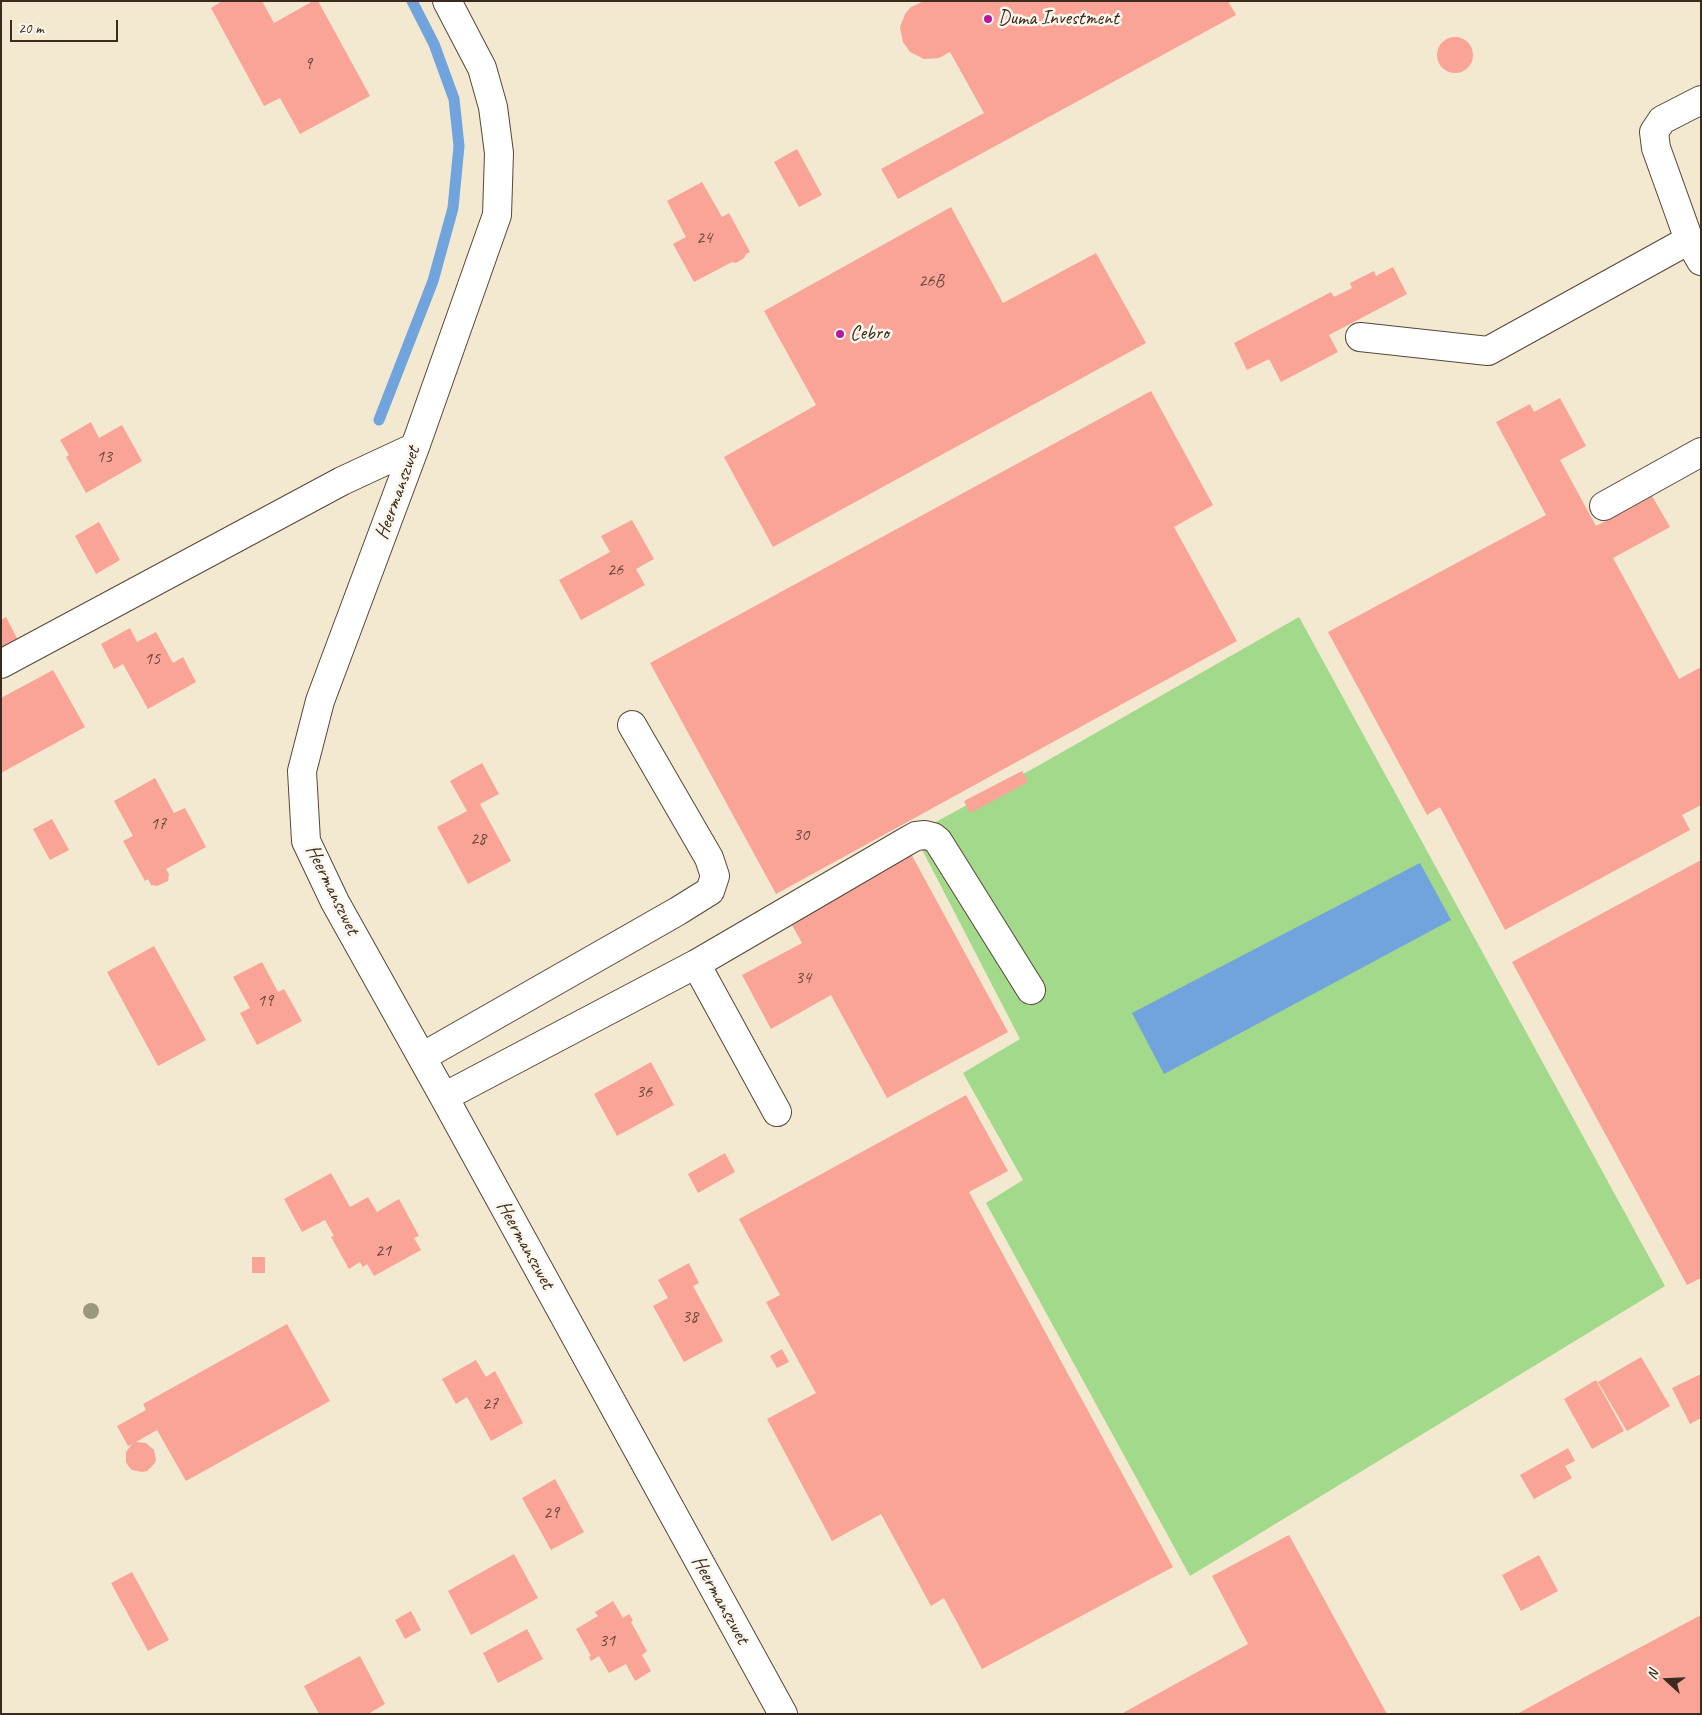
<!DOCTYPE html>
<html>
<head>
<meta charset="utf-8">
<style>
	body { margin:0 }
	#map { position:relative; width:1702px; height:1715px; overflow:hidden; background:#f2e9d0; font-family:Caveat,sans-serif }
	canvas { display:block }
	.frame { position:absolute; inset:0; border:2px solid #3b2a1e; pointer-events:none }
	.north { position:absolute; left:1642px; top:1655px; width:50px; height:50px; -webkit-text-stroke:4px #fbf7ec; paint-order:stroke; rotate:290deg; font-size:14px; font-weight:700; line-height:20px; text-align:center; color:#3b2a1e }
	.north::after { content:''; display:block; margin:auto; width:18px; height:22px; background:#3b2a1e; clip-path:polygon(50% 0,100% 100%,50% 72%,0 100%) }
	.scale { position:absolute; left:10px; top:20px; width:108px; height:22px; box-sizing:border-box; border:2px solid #3b2a1e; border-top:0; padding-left:6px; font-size:15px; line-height:18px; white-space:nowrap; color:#3b2a1e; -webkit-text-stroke:4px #fbf7ec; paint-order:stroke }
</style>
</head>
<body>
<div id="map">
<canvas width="1702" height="1715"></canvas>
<div class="frame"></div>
<div class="north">N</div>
<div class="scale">20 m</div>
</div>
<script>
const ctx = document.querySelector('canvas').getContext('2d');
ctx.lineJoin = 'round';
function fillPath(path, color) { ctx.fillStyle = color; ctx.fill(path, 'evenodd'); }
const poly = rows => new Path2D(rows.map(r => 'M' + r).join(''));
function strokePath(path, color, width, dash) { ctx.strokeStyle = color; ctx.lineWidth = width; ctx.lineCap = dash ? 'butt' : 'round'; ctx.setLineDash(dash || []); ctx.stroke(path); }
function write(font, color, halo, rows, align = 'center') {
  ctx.font = font + ' Caveat,sans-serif'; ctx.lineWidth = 5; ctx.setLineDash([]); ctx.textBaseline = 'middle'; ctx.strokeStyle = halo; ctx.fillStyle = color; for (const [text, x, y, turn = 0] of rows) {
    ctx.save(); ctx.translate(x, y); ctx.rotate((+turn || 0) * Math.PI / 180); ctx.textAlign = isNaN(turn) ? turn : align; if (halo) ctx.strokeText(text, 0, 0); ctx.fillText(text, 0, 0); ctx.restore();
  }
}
fillPath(poly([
	[1299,617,1665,1286,1190,1576,986,1203,1023,1180,963,1073,1020,1039,914,834,1036,767]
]), '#a2d98a');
fillPath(poly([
	[1420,863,1451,920,1164,1074,1132,1013]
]), '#71a3dc');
strokePath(poly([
	[379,420,433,281,453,208,459,146,454,99,434,44,412,1]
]), '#71a3dc', 11);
fillPath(poly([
	[222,1,262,1,274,23,313,1,318,1,370,96,300,134,280,98,264,106,211,8],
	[924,1,1228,1,1236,15,898,199,881,169,984,113,950,52,939,58,924,59,910,52,903,42,900,27,905,14,911,7],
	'1437 55a18 18 0 1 1 36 0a18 18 0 1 1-36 0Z',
	[797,149,822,195,799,207,774,162],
	[702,182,722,217,729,213,750,252,746,254,744,258,736,263,732,262,694,282,673,244,686,237,667,201],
	[951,207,1003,303,1096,253,1146,343,773,547,724,457,816,405,764,311],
	[1393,267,1407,294,1329,335,1338,352,1281,382,1269,359,1247,370,1234,343,1331,292,1334,297,1352,288,1350,283,1374,271,1376,276],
	[1151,391,1213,505,1174,527,1237,641,776,894,650,663],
	[1560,398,1586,446,1560,460,1596,526,1652,496,1670,527,1613,558,1679,679,1701,667,1701,805,1682,815,1690,830,1505,930,1440,807,1427,815,1328,632,1546,515,1496,422,1530,404,1534,412],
	[91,422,99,438,122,425,142,461,86,493,66,457,69,455,60,440],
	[632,520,654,559,636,569,645,585,581,620,559,580,610,552,601,536],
	[99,522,120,560,96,574,75,536],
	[6,617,19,642,1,652,1,620],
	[130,628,137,642,156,632,173,663,183,657,196,682,148,709,123,664,114,669,101,644],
	[53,670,85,727,1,773,1,698],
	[482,763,499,794,480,804,511,861,468,884,437,827,467,811,450,781],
	[1022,771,1028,782,970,813,964,801],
	[155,778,174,813,185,808,206,847,166,869,169,874,168,881,157,886,151,885,148,879,145,881,123,841,133,836,114,801],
	[52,819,69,850,50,860,33,829],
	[910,852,1008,1032,887,1098,831,995,771,1029,742,975,802,943,788,918],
	[1701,860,1701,1278,1687,1285,1512,962],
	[154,946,206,1040,158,1066,107,972],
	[262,962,278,992,284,989,302,1021,257,1045,240,1013,250,1008,233,977],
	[651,1062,674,1105,617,1136,594,1094],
	[966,1095,1008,1171,969,1192,1173,1567,982,1669,944,1598,931,1606,881,1514,832,1541,767,1419,816,1393,766,1302,780,1295,739,1219],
	[725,1153,735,1172,698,1193,688,1174],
	[331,1173,350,1207,368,1197,377,1212,399,1199,419,1236,414,1238,421,1250,374,1276,367,1264,363,1267,360,1262,349,1269,331,1237,334,1236,325,1220,302,1232,284,1199],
	[252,1257,265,1257,265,1273,252,1273],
	[689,1263,699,1283,693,1286,723,1341,684,1362,653,1306,668,1298,658,1280],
	[287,1324,330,1401,186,1481,157,1430,136,1442,146,1443,154,1450,156,1460,154,1464,147,1471,142,1472,132,1470,129,1467,126,1462,126,1452,132,1444,128,1446,117,1426,146,1410,143,1404],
	[782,1349,789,1362,777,1368,770,1356],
	[1641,1357,1670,1406,1627,1431,1598,1382],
	[476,1360,486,1377,495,1371,523,1423,491,1441,467,1397,456,1404,442,1379],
	[1701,1374,1701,1418,1690,1424,1672,1388],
	[1596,1380,1624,1431,1592,1449,1564,1399],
	[1568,1448,1575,1461,1565,1466,1572,1478,1534,1499,1520,1475],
	[555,1479,584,1532,551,1550,522,1498],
	[1289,1535,1387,1714,1121,1714,1248,1644,1212,1576],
	[514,1554,538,1598,471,1635,448,1591],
	[1539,1555,1558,1591,1521,1611,1502,1575],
	[132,1572,169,1640,148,1651,111,1583],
	[613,1601,623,1618,629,1614,633,1620,631,1622,647,1651,642,1655,651,1671,635,1681,626,1664,609,1673,599,1656,591,1661,589,1657,591,1656,576,1629,598,1616,595,1612],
	[411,1611,421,1630,405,1639,395,1620],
	[1701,1615,1701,1714,1517,1714,1592,1673],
	[527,1629,543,1659,498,1683,483,1653],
	[360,1656,385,1704,368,1714,319,1714,304,1686]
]), '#faa497');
const minor = poly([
	[447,1,482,68,493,107,499,153,497,215,415,447,320,701,302,771,306,841,335,902,444,1097,783,1714],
	[1701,100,1662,120,1654,132,1656,148,1689,240,1701,261],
	[1360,337,1488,351,1689,240],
	[1604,506,1701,452],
	[1,664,342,481,415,447],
	[696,964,907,841,916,836,925,835,933,837,938,841,1031,990],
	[422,1057,678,911,710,891,715,876,709,858,632,725],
	[444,1097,696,964,777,1112]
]);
strokePath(minor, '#564739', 30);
strokePath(minor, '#fff', 28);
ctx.fillStyle = '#9c987d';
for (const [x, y] of [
	[91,1311]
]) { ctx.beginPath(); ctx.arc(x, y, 8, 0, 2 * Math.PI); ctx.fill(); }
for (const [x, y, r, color] of [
	[988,19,5,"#b5179e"],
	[840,334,5,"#b5179e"]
]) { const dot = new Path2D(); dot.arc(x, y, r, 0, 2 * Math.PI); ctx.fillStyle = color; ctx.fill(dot); strokePath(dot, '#fbf7ec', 2); }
write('18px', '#6b483c', null, [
	["9",308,64],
	["24",704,238],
	["26B",931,281],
	["13",104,457],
	["26",615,570],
	["15",152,659],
	["17",158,824],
	["30",801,835],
	["28",478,839],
	["34",803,978],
	["19",265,1001],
	["36",644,1092],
	["21",383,1251],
	["38",690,1317],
	["27",490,1404],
	["29",551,1513],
	["31",607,1641]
]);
write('20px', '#3b2a1e', '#fbf7ec', [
	["Duma Investment",998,19],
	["Cebro",850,334]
], 'left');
write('20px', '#3b2a1e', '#fbf7ec', [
	["Heermanszwet",398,493,-70],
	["Heermanszwet",332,890,64],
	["Heermanszwet",525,1245,61],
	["Heermanszwet",720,1600,61]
]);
</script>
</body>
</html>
